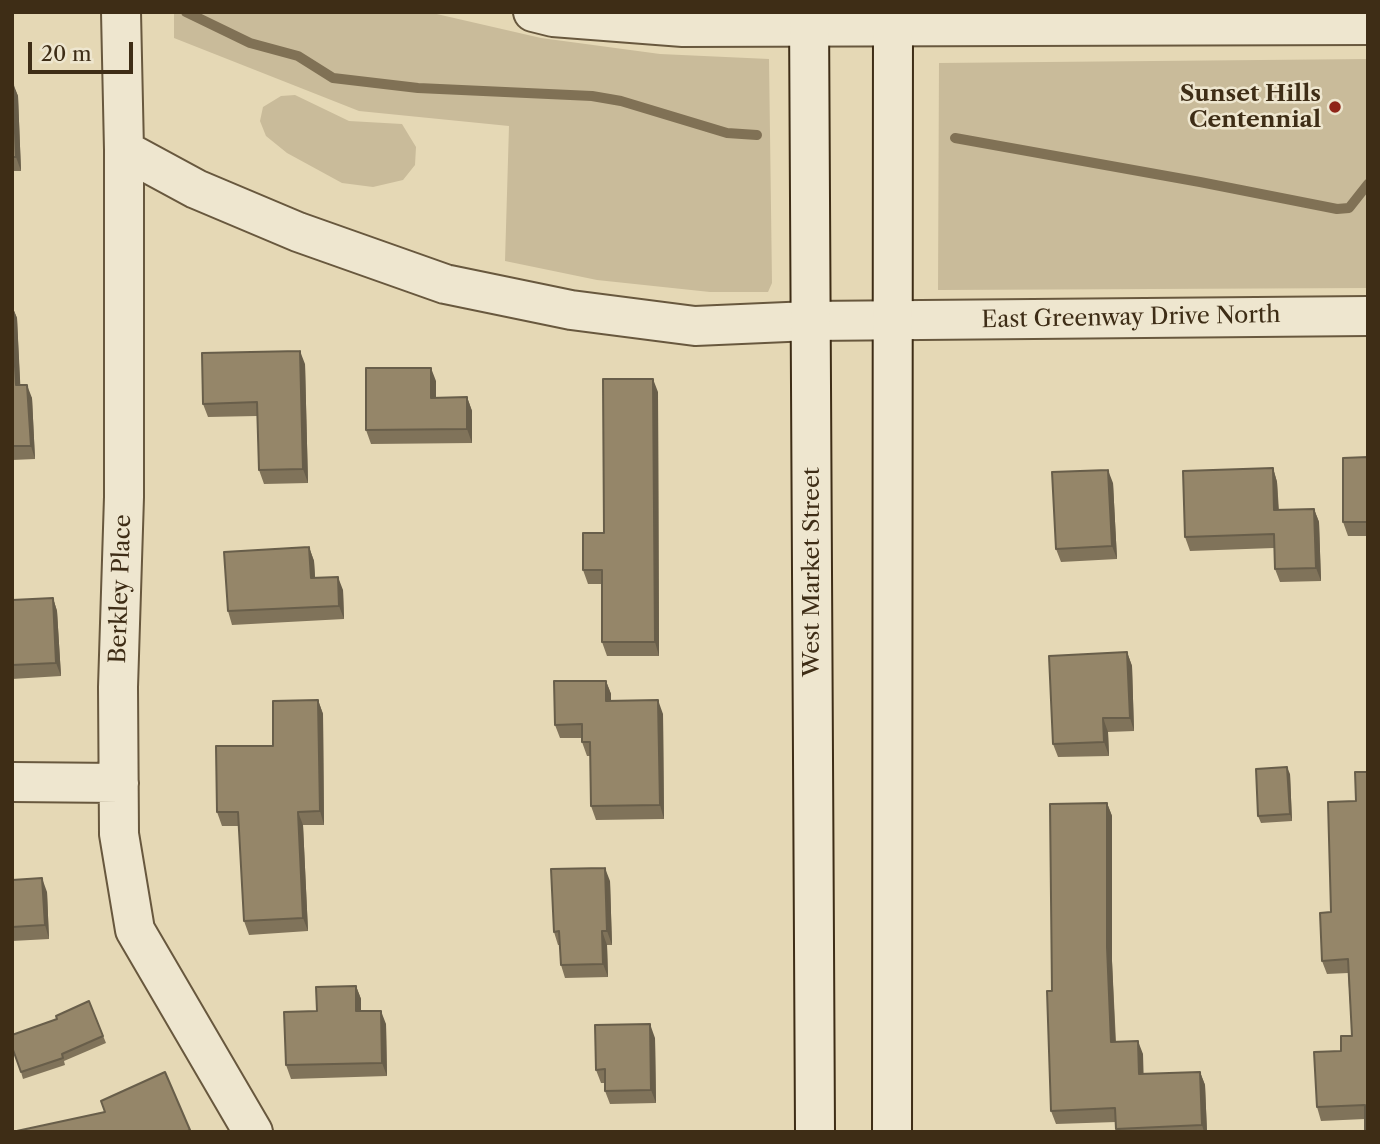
<!DOCTYPE html>
<html>
<head>
<meta charset="utf-8">
<style>
  body { margin:0 }
  #map { position:relative; width:1380px; height:1144px; overflow:hidden; background:#e5d8b5; font-family:"Libre Caslon Text",serif }
  canvas { display:block }
  .frame { position:absolute; inset:0; border:14px solid #3e2d16; pointer-events:none }
  .scale { position:absolute; left:28px; top:42px; width:105px; height:32px; box-sizing:border-box; border:4px solid #3e2d16; border-top:0; padding-left:9px; font-size:21px; line-height:24px; white-space:nowrap; color:#3e2d16; -webkit-text-stroke:5px #eee6cf; paint-order:stroke }
</style>
</head>
<body>
<div id="map">
<canvas width="1380" height="1144"></canvas>
<div class="frame"></div>
<div class="scale">20 m</div>
</div>
<script>
const context = document.querySelector('canvas').getContext('2d');
context.lineJoin = 'round';
function fill(path, color) { context.fillStyle = color; context.fill(path, 'evenodd'); }
const toPath = rows => new Path2D(rows.map(r => 'M' + r).join(''));
function stroke(path, color, width, dash) { context.strokeStyle = color; context.lineWidth = width; context.lineCap = dash ? 'butt' : 'round'; context.setLineDash(dash || []); context.stroke(path); }
function label(font, color, halo, rows, align = 'center') {
  context.font = font + ' "Libre Caslon Text",serif'; context.lineWidth = 5; context.setLineDash([]); context.textBaseline = 'middle'; context.strokeStyle = halo; context.fillStyle = color; for (const [text, x, y, turn = 0] of rows) {
    context.save(); context.translate(x, y); context.rotate((+turn || 0) * Math.PI / 180); context.textAlign = isNaN(turn) ? turn : align; if (halo) context.strokeText(text, 0, 0); context.fillText(text, 0, 0); context.restore();
  }
}
fill(toPath([
  [174,12,428,12,541,38,660,54,769,59,772,283,768,292,710,292,597,280,505,261,509,126,359,111,174,38],
  [1368,59,1368,288,938,290,939,63],
  [295,95,349,121,402,124,416,147,415,165,403,180,373,187,342,183,287,153,266,136,260,121,263,107,281,96]
]), '#c9bb9a');
stroke(toPath([
  [186,12,250,43,298,56,333,78,418,88,592,96,621,101,727,133,757,135],
  [955,138,1200,182,1337,209,1349,208,1368,184]
]), '#807155', 10);
const minor = toPath([
  [121,12,124,150,124,497,118,687,119,834,135,930,253,1132],
  [533,12,553,17,683,27,1368,25],
  [124,150,196,189,298,232,445,284,571,310,695,326,810,321,1368,316],
  [12,782,119,783]
]);
const secondary = toPath([
  [809,12,815,1132],
  [892,1132,893,12]
]);
stroke(minor, '#68583e', 42);
stroke(secondary, '#3e2d16', 42);
stroke(minor, '#eee6cf', 38);
stroke(secondary, '#eee6cf', 38);
fill(toPath([
  [12,83,18,96,21,171,12,171],
  [12,306,17,318,20,385,32,398,35,459,12,460],
  [305,364,308,483,264,484,259,470,257,416,208,417,203,404],
  [436,381,436,398,467,397,472,411,472,443,371,444,366,430],
  [658,392,659,656,607,656,602,642,602,584,588,584,583,570,604,533],
  [1368,457,1368,536,1348,536,1343,522],
  [1273,468,1277,482,1279,510,1314,509,1319,522,1321,581,1280,582,1275,569,1274,548,1190,551,1185,537],
  [1113,483,1117,559,1061,562,1056,549],
  [309,547,314,561,315,578,343,590,344,619,232,625,228,611],
  [53,598,57,611,61,676,12,679,12,600],
  [1127,652,1132,666,1134,731,1108,732,1109,756,1058,757,1053,744],
  [606,681,611,694,611,701,663,714,664,819,596,820,591,806,591,756,587,756,582,742,582,738,560,738,555,725],
  [318,700,323,714,324,825,303,825,308,931,249,935,244,921,239,826,222,826,217,812,273,746],
  [1368,772,1368,1132,1366,1132,1365,1119,1321,1121,1317,1107,1341,1051,1352,1036,1348,973,1327,974,1322,961,1331,912,1356,801],
  [1290,774,1292,821,1261,823,1258,816],
  [1107,803,1112,816,1112,961,1116,1042,1143,1054,1143,1074,1200,1072,1205,1085,1207,1132,1117,1132,1116,1122,1056,1124,1051,1111,1052,991],
  [12,880,47,892,49,939,12,941],
  [610,881,612,945,607,945,608,977,565,978,561,965,560,945,558,945,554,932],
  [356,986,361,999,361,1011,386,1024,387,1076,291,1079,286,1065,317,1011],
  [89,1001,106,1043,64,1061,65,1065,23,1079,21,1072],
  [655,1038,656,1103,610,1104,605,1091,605,1083,601,1083,596,1070]
]), '#80735a');
fill(toPath([
  [13,83,18,96,21,171,16,157],
  [12,306,17,318,21,399,16,385],
  [300,351,305,364,308,483,303,469],
  [431,368,436,381,436,411,431,398],
  [653,379,658,392,659,656,655,642],
  [27,385,32,398,35,459,31,446],
  [467,397,472,411,472,443,467,429],
  [1273,468,1277,482,1279,524,1274,510],
  [1108,470,1113,483,1117,559,1112,546],
  [1314,509,1319,522,1321,581,1316,568],
  [309,547,314,561,316,591,311,578],
  [338,577,343,590,344,619,339,606],
  [53,598,57,611,61,676,56,663],
  [1127,652,1132,666,1134,731,1130,718],
  [606,681,611,694,611,715,606,701],
  [318,700,323,714,324,825,320,811],
  [658,700,663,714,664,819,660,805],
  [1103,718,1108,732,1109,756,1104,742],
  [1287,767,1290,774,1292,821,1290,814],
  [1107,803,1112,816,1112,961,1116,1055,1111,1042,1107,947],
  [298,812,303,825,308,931,303,918],
  [605,868,610,881,612,945,607,931],
  [42,878,47,892,49,939,45,925],
  [602,931,607,945,608,977,603,964],
  [356,986,361,999,361,1024,356,1011],
  [381,1011,386,1024,387,1076,382,1063],
  [650,1024,655,1038,656,1103,651,1090],
  [1138,1041,1143,1054,1144,1088,1139,1074],
  [1200,1072,1205,1085,1207,1132,1204,1132,1202,1125]
]), '#685e4a');
const building = toPath([
  [12,83,13,83,16,157,12,157,12,83],
  [12,309,16,385,27,385,31,446,12,446,12,309],
  [300,351,303,469,259,470,257,402,203,404,202,353,300,351],
  [366,368,431,368,431,398,467,397,467,429,366,430,366,368],
  [603,379,653,379,655,642,602,642,602,570,583,570,583,533,604,533,603,379],
  [1368,457,1368,522,1343,522,1343,458,1368,457],
  [1273,468,1274,510,1314,509,1316,568,1275,569,1274,534,1185,537,1183,471,1273,468],
  [1108,470,1112,546,1056,549,1052,472,1108,470],
  [309,547,311,578,338,577,339,606,228,611,224,552,309,547],
  [53,598,56,663,12,665,12,600,53,598],
  [1127,652,1130,718,1103,718,1104,742,1053,744,1049,656,1127,652],
  [554,681,606,681,606,701,658,700,660,805,591,806,590,742,582,742,582,724,555,725,554,681],
  [318,700,320,811,298,812,303,918,244,921,238,812,217,812,216,746,273,746,273,701,318,700],
  [1287,767,1290,814,1258,816,1256,769,1287,767],
  [1355,772,1368,772,1368,1130,1365,1130,1365,1105,1317,1107,1314,1052,1341,1051,1341,1036,1352,1036,1348,959,1322,961,1320,913,1331,912,1328,802,1356,801,1355,772],
  [1107,803,1107,947,1111,1042,1138,1041,1139,1074,1200,1072,1202,1125,1116,1129,1115,1108,1051,1111,1047,991,1052,991,1050,804,1107,803],
  [605,868,607,931,602,931,603,964,561,965,559,931,554,932,551,869,605,868],
  [42,878,45,925,12,927,12,880,42,878],
  [356,986,356,1011,381,1011,382,1063,286,1065,284,1012,317,1011,316,987,356,986],
  [89,1001,103,1036,62,1054,63,1058,21,1072,12,1047,12,1035,57,1019,56,1016,89,1001],
  [650,1024,651,1090,605,1091,605,1069,596,1070,595,1025,650,1024],
  [165,1072,190,1130,186,1132,12,1132,105,1112,101,1101,165,1072]
]);
fill(building, '#958669');
stroke(building, '#685e4a', 2);
for (const [x, y, r, color] of [
  [1335,107,7,"#8f2418"]
]) { const dot = new Path2D(); dot.arc(x, y, r, 0, 2 * Math.PI); context.fillStyle = color; context.fill(dot); stroke(dot, '#eee6cf', 2.5); }
label('bold 23px', '#3e2d16', '#eee6cf', [
  ["Sunset Hills",1321,94],
  ["Centennial",1321,120]
], 'right');
label('23px', '#3e2d16', '#eee6cf', [
  ["East Greenway Drive North",1131,318,-1],
  ["West Market Street",812,572,-90],
  ["Berkley Place",121,589,-88]
]);
</script>
</body>
</html>
